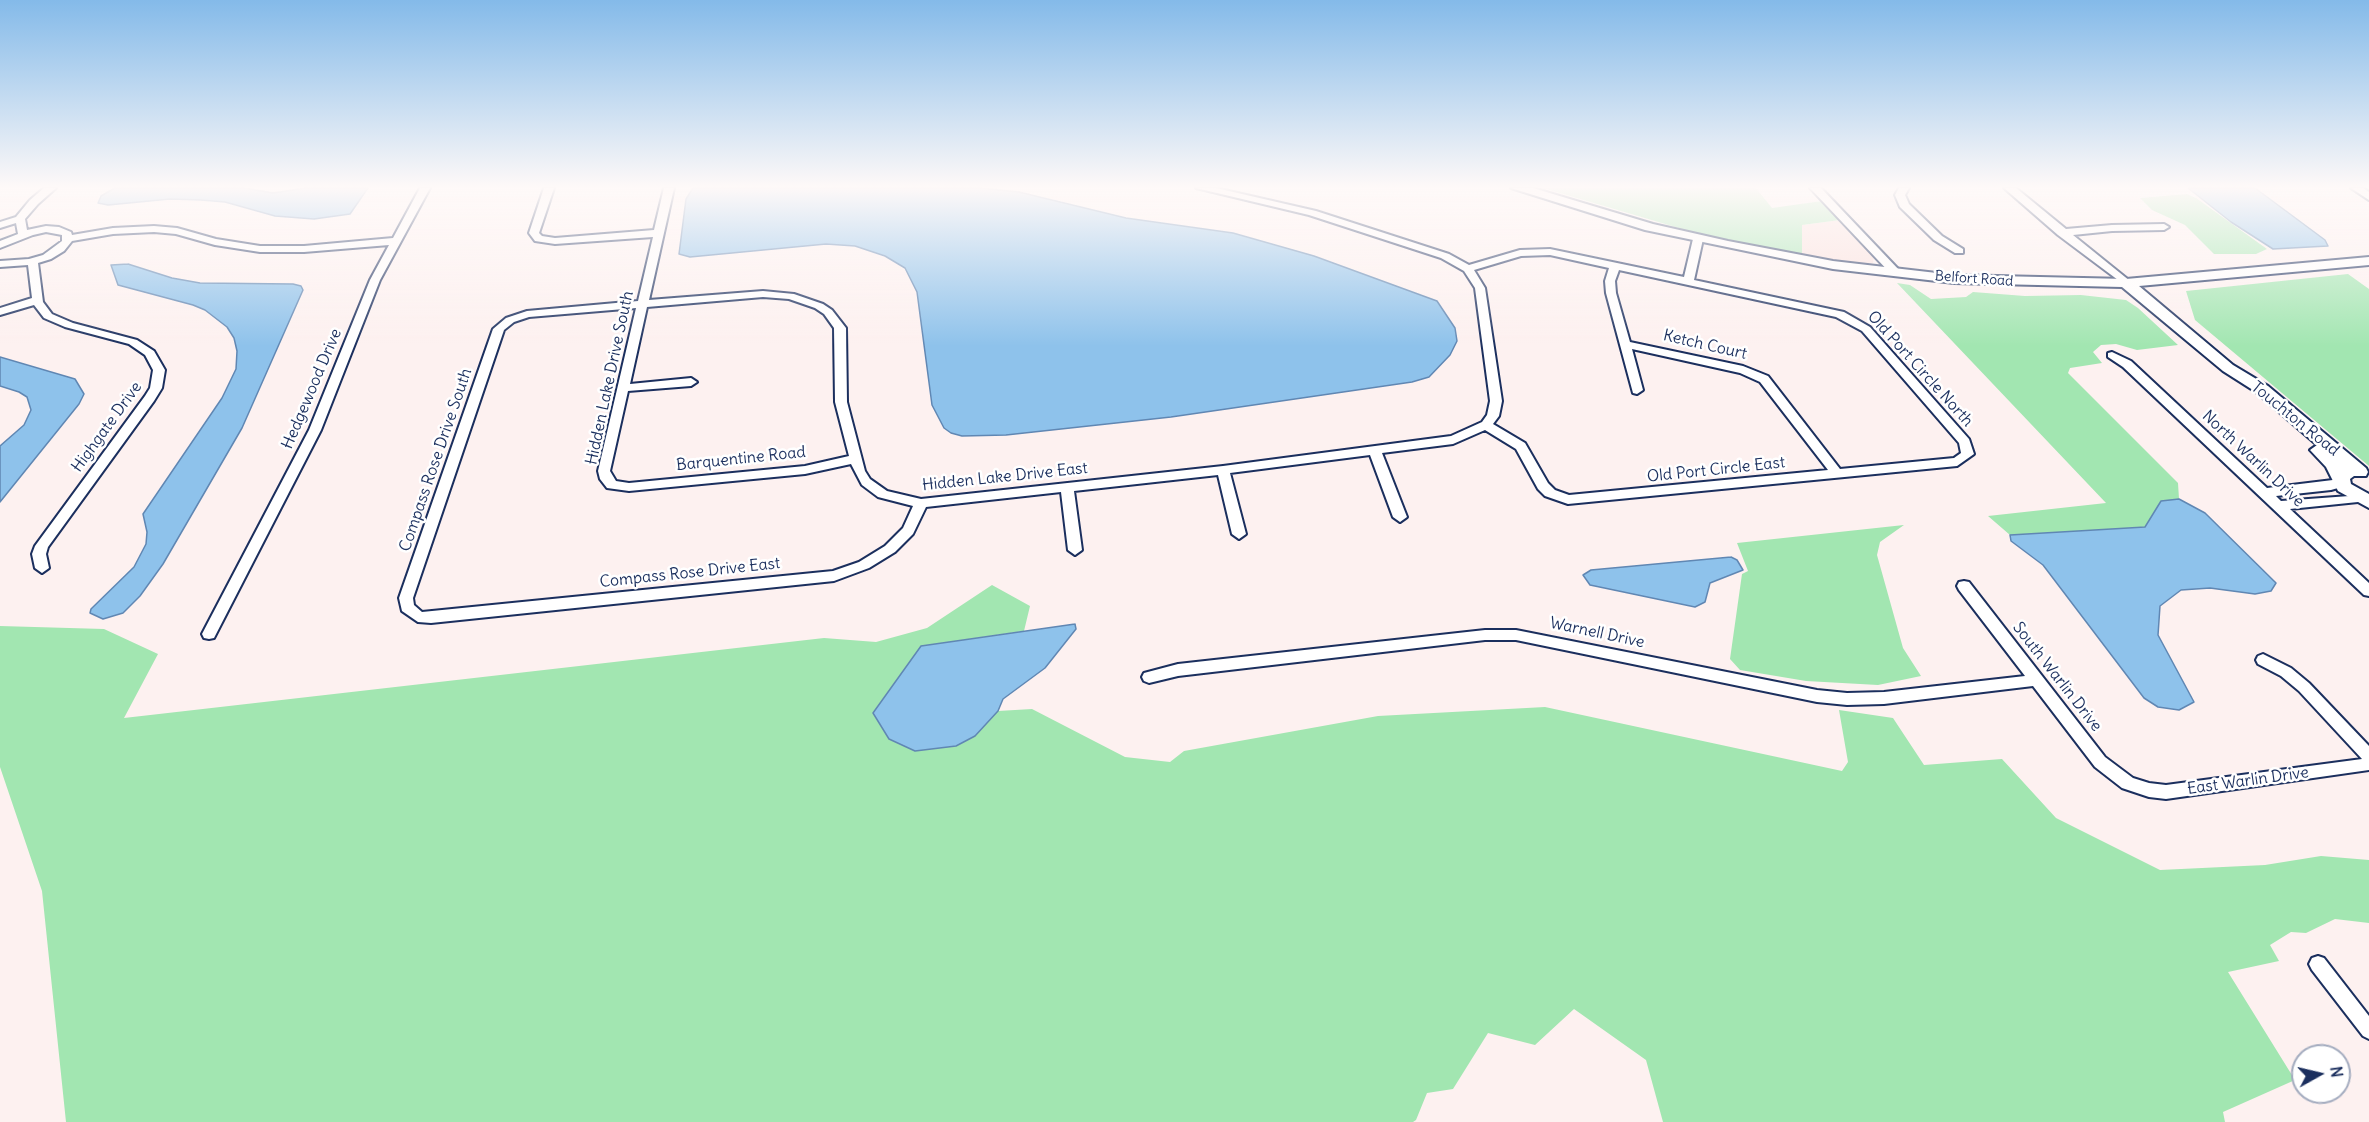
<!DOCTYPE html>
<html>
<head>
<meta charset="utf-8">
<style>
  body { margin:0 }
  #map { position:relative; width:2369px; height:1122px; overflow:hidden; background:#fdf1f0; font-family:Delius,sans-serif }
  canvas { display:block }
  .north { position:absolute; left:2291px; top:1044px; width:60px; height:60px; box-sizing:border-box; background:#fff; border:2px solid #a4acbf; border-radius:50%; rotate:82deg; font-size:16px; font-weight:700; line-height:24px; text-align:center; color:#1b2f5e }
  .north::after { content:''; display:block; margin:auto; width:21px; height:27px; background:#1b2f5e; clip-path:polygon(50% 0,100% 100%,50% 72%,0 100%) }
</style>
</head>
<body>
<div id="map">
<canvas width="2369" height="1122"></canvas>
<div class="north">N</div>
</div>
<script>
const context = document.querySelector('canvas').getContext('2d');
context.lineJoin = 'round';
function fill(path, color) { context.fillStyle = color; context.fill(path, 'evenodd'); }
const toPath = rows => new Path2D(rows.map(r => 'M' + r).join(''));
function stroke(path, color, width, dash) { context.strokeStyle = color; context.lineWidth = width; context.lineCap = dash ? 'butt' : 'round'; context.setLineDash(dash || []); context.stroke(path); }
function label(font, color, halo, rows, align = 'center') {
  context.font = font + ' Delius,sans-serif'; context.lineWidth = 5; context.setLineDash([]); context.textBaseline = 'middle'; context.strokeStyle = halo; context.fillStyle = color; for (const [text, x, y, turn = 0] of rows) {
    context.save(); context.translate(x, y); context.rotate((+turn || 0) * Math.PI / 180); context.textAlign = isNaN(turn) ? turn : align; if (halo) context.strokeText(text, 0, 0); context.fillText(text, 0, 0); context.restore();
  }
}
fill(toPath([
  [1840,220,1874,256,1873,263,1860,264,1802,255,1802,225]
]), '#fae0dd');
fill(toPath([
  [1543,188,1756,188,1772,208,1822,201,1840,220,1802,225,1802,255,1706,236],
  [2187,194,2196,198,2267,249,2256,254,2214,254,2185,225,2152,210,2140,198],
  [2348,274,2369,289,2369,466,2195,320,2186,291],
  [1897,283,1910,285,1931,299,1966,297,1973,292,2025,296,2081,295,2126,300,2138,308,2178,345,2137,350,2116,344,2101,345,2093,352,2102,363,2070,368,2068,373,2178,483,2179,499,2161,501,2145,527,2010,535,1988,516,2106,503],
  [1904,525,1880,542,1877,555,1903,648,1921,676,1878,685,1806,681,1740,670,1730,659,1742,574,1748,571,1737,543],
  [992,585,1030,606,1024,631,921,646,975,736,998,711,1032,709,1125,757,1170,762,1184,751,1378,716,1545,707,1842,771,1848,762,1839,710,1893,718,1924,765,2002,759,2056,818,2160,870,2265,865,2321,856,2369,860,2369,923,2335,919,2306,933,2291,932,2270,945,2279,961,2228,972,2295,1080,2223,1112,2225,1122,1663,1122,1646,1060,1574,1009,1535,1045,1488,1033,1453,1089,1427,1093,1416,1120,1413,1122,66,1122,42,891,0,767,0,626,104,629,158,654,124,718,824,638,876,642,927,628]
]), '#a2e6b1');
const water = toPath([
  [115,188,244,188,273,193,306,188,368,188,350,214,314,219,275,216,225,202,201,200,170,199,108,205,98,203,101,196,115,188],
  [693,188,980,188,1019,192,1126,218,1233,233,1314,256,1437,301,1455,328,1457,341,1450,355,1429,377,1412,382,1171,417,1006,435,962,436,951,433,944,428,932,405,917,292,905,268,885,256,855,246,826,244,690,257,679,254,686,199,693,188],
  [2255,188,2325,240,2328,246,2273,249,2231,222,2188,188,2255,188],
  [128,264,172,278,200,283,293,284,301,286,303,290,242,428,163,564,140,596,123,613,103,619,90,613,91,609,134,567,146,544,147,532,143,514,222,398,236,369,237,351,234,338,227,327,205,310,193,305,118,285,111,265,128,264],
  [0,357,75,379,84,394,79,404,0,502,0,446,24,425,31,410,27,397,19,392,0,386,0,357],
  [2179,499,2205,513,2276,583,2271,591,2255,594,2210,588,2181,590,2160,606,2158,635,2194,702,2179,710,2158,707,2144,698,2043,565,2011,541,2010,535,2145,527,2161,501,2179,499],
  [1731,557,1737,560,1743,570,1710,583,1705,602,1695,607,1590,585,1583,575,1591,570,1731,557],
  [1075,624,1076,629,1045,668,1003,699,998,711,975,736,956,746,915,751,889,739,873,713,921,646,1075,624]
]);
fill(water, '#8ec2eb');
stroke(water, '#6087b3', 1.5);
const minor = toPath([
  [44,188,56,188,38,204,25,219,27,230,46,226,59,227,71,232,72,235,113,228,154,226,177,228,216,239,260,246,304,246,393,238,420,188,430,188,380,280,321,430,214,638,209,639,204,638,202,634,309,430,370,280,389,245,304,252,260,252,215,245,176,234,154,232,113,234,72,241,64,251,51,259,38,263,43,302,52,314,73,323,137,340,154,351,165,370,162,388,154,401,48,547,46,554,49,568,42,573,35,568,32,554,35,546,145,396,150,388,153,370,145,355,129,344,65,327,44,318,34,305,0,315,0,308,32,298,28,265,0,267,0,261,29,259,43,255,62,241,62,235,46,232,33,235,0,248,0,241,18,234,16,223,0,228,0,222,16,217,30,200,44,188],
  [544,188,554,188,539,233,542,236,555,238,654,230,664,188,674,188,649,300,763,291,794,294,823,304,832,310,846,328,847,402,865,471,870,479,887,491,921,499,1223,466,1451,436,1482,422,1487,415,1490,401,1475,288,1464,271,1441,258,1309,215,1196,188,1216,188,1316,211,1449,254,1469,265,1520,250,1550,249,1684,277,1693,239,1694,237,1702,237,1703,239,1694,280,1844,312,1870,327,1969,439,1974,454,1957,466,1568,504,1545,496,1538,489,1516,449,1485,430,1453,444,1382,453,1407,517,1400,522,1393,517,1370,455,1230,473,1246,534,1239,539,1232,534,1218,475,1074,491,1082,550,1075,555,1068,550,1061,492,926,507,913,534,895,552,869,568,834,581,431,623,418,622,402,611,399,598,493,329,506,318,527,311,638,301,653,237,555,244,535,241,529,233,544,188],
  [1550,255,1609,268,1605,281,1606,293,1633,393,1637,394,1643,390,1632,349,1740,373,1760,382,1828,470,1569,495,1555,490,1548,483,1525,443,1493,424,1499,416,1502,401,1485,288,1474,270,1521,256,1550,255],
  [1619,270,1836,317,1862,331,1959,443,1961,453,1954,458,1840,469,1768,376,1743,366,1630,342,1616,293,1615,281,1619,270],
  [763,297,789,299,815,308,824,314,834,328,835,402,849,456,805,466,629,483,616,481,610,471,628,391,691,386,697,382,691,378,630,384,647,307,763,297],
  [636,308,598,471,600,479,607,488,629,491,805,474,851,464,862,485,878,497,913,506,903,528,885,546,859,562,833,571,422,612,414,605,413,598,504,330,514,322,529,317,636,308],
  [1810,188,1821,188,1900,271,1900,275,1892,275,1810,188],
  [1899,188,1909,188,1905,195,1909,204,1942,236,1963,249,1963,253,1955,253,1934,240,1900,207,1895,195,1899,188],
  [2004,188,2016,188,2066,229,2112,225,2164,224,2169,227,2164,230,2112,231,2073,235,2130,281,2131,283,2126,286,2058,235,2004,188],
  [2351,188,2363,188,2369,192,2369,200,2351,188],
  [2112,352,2131,361,2267,488,2341,479,2347,483,2345,486,2331,490,2276,496,2281,501,2363,495,2364,498,2358,502,2290,509,2369,583,2369,596,2364,595,2123,367,2108,357,2108,353,2112,352],
  [1964,581,1969,582,2105,757,2133,778,2149,783,2166,785,2362,759,2299,691,2281,676,2258,664,2256,660,2258,656,2263,654,2291,668,2309,683,2369,746,2369,770,2166,799,2149,797,2122,788,2095,767,2033,686,1884,704,1847,705,1817,702,1516,640,1485,640,1178,676,1149,683,1144,681,1142,677,1144,673,1178,664,1485,630,1516,630,1817,690,1847,693,1884,692,2025,676,1959,590,1957,586,1959,582,1964,581],
  [2318,956,2324,958,2369,1016,2369,1039,2363,1036,2312,970,2309,964,2312,958,2318,956]
]);
const tertiary = toPath([
  [1511,188,1533,188,1653,224,1728,241,1833,261,1954,275,2126,279,2369,257,2369,265,2139,286,2233,365,2268,386,2366,468,2368,472,2366,476,2354,476,2350,479,2351,484,2369,494,2369,508,2338,491,2326,467,2310,450,2317,445,2256,392,2223,371,2122,287,1954,283,1833,269,1645,230,1511,188]
]);
stroke(minor, '#1b2f5e', 4);
stroke(tertiary, '#1b2f5e', 4);
fill(minor, '#fff');
fill(tertiary, '#fff');
const sky = context.createLinearGradient(0, 0, 0, 346);
sky.addColorStop(0, '#84bae9');
sky.addColorStop(0.54, '#fef9f8');
sky.addColorStop(1, '#fef9f800');
context.fillStyle = sky;
context.fillRect(0, 0, 2369, 346);
label('14px', '#1b2f5e', '#fff', [
  ["Belfort Road",1974,279,4]
]);
label('16px', '#1b2f5e', '#fff', [
  ["Ketch Court",1705,345,13],
  ["Old Port Circle North",1920,369,48],
  ["Hidden Lake Drive South",610,378,-78],
  ["Hedgewood Drive",312,389,-67],
  ["Touchton Road",2295,419,39],
  ["Highgate Drive",107,427,-54],
  ["Barquentine Road",741,459,-6],
  ["North Warlin Drive",2253,459,43],
  ["Compass Rose Drive South",436,460,-71],
  ["Old Port Circle East",1716,470,-6],
  ["Hidden Lake Drive East",1005,477,-6],
  ["Compass Rose Drive East",690,573,-6],
  ["Warnell Drive",1597,633,12],
  ["South Warlin Drive",2057,677,52],
  ["East Warlin Drive",2248,781,-8]
]);
</script>
</body>
</html>
